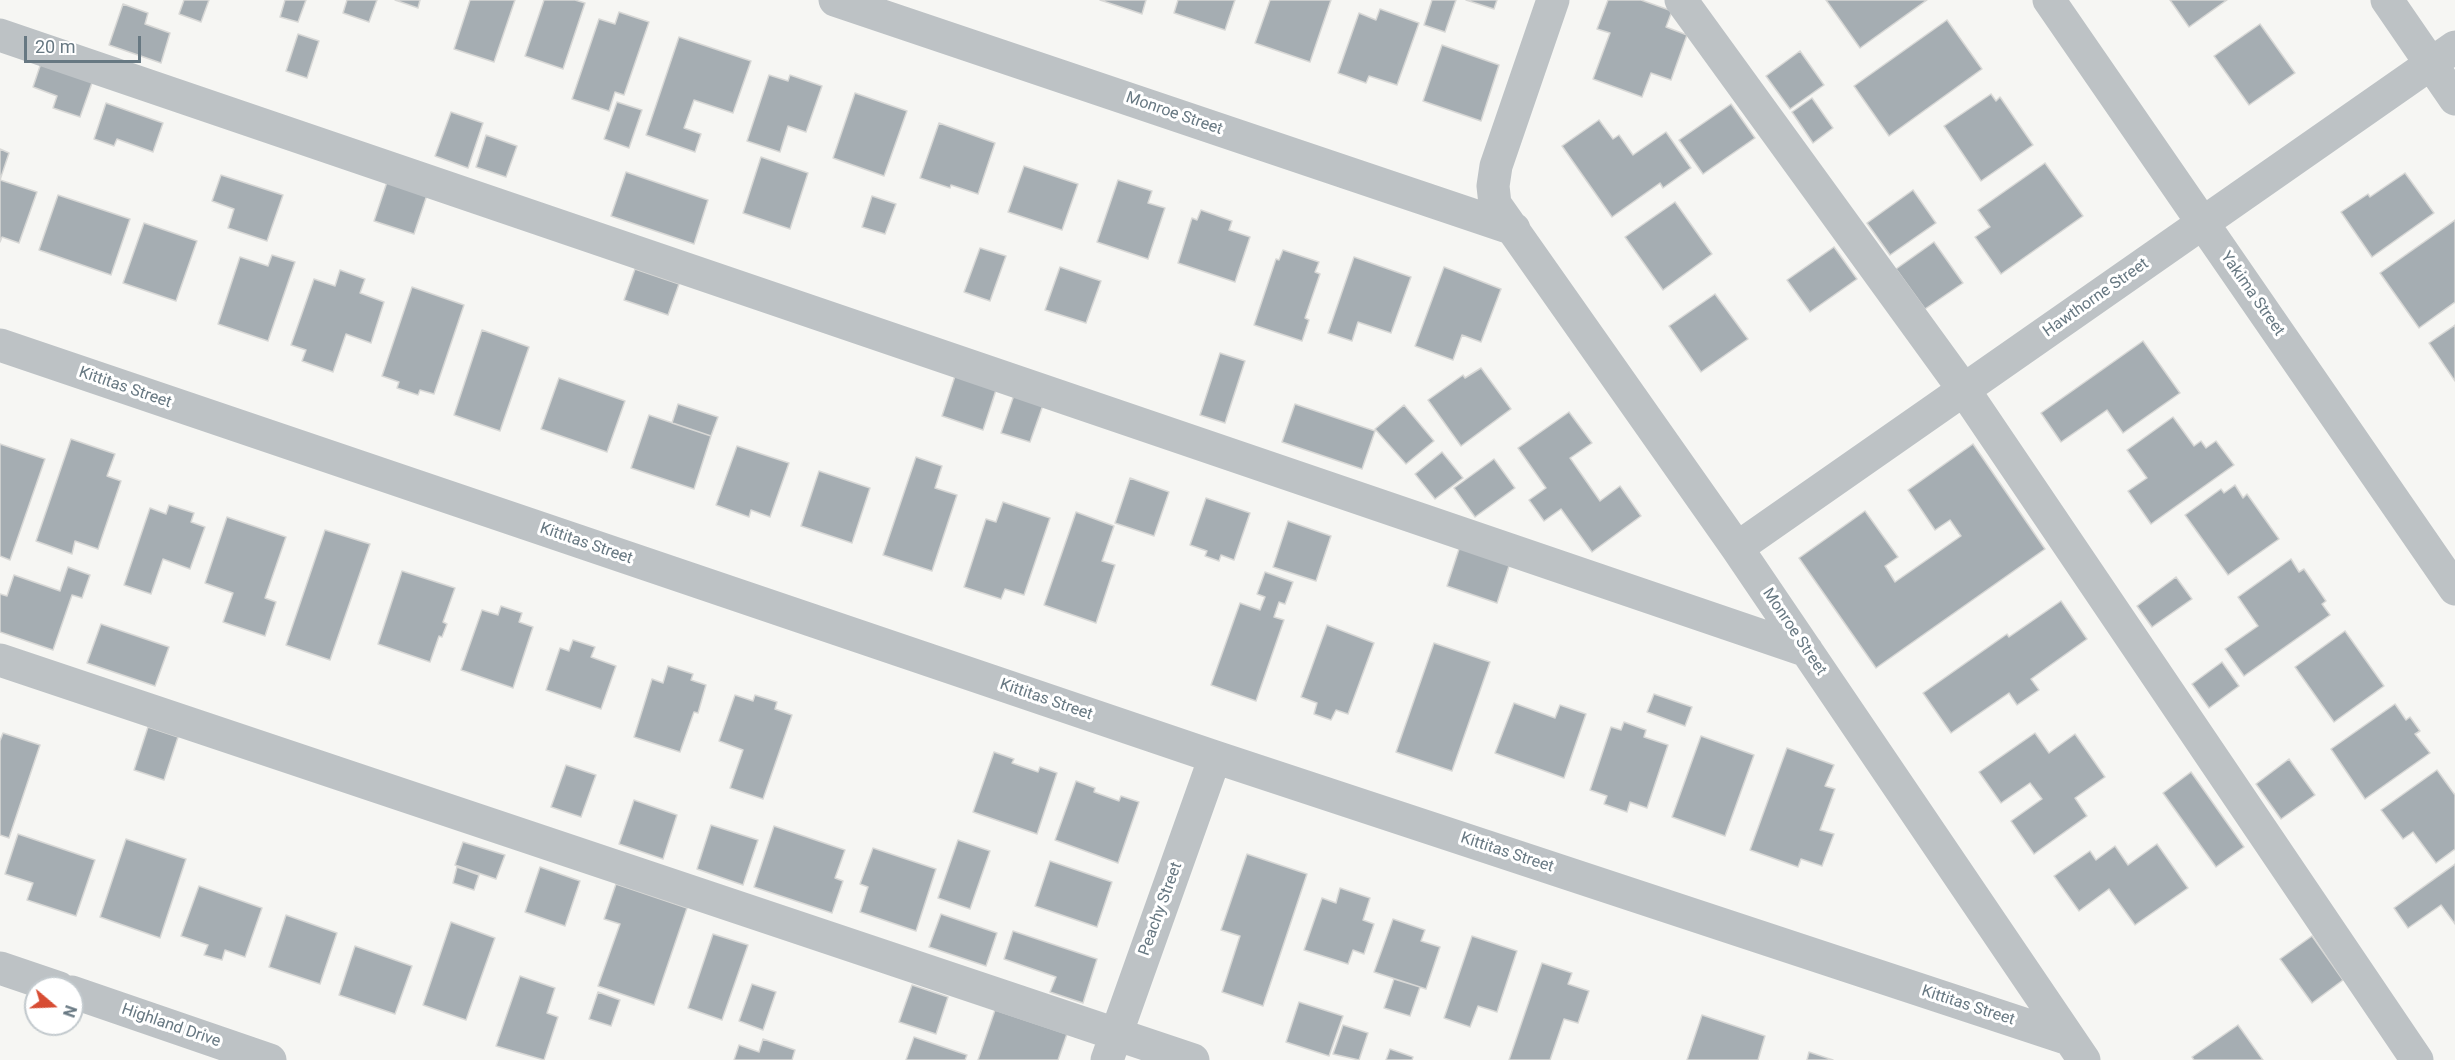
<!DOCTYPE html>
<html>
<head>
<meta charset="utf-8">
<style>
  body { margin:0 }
  #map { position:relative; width:2455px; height:1060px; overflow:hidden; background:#f6f6f3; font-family:Roboto,sans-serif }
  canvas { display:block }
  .north { position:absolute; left:24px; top:976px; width:60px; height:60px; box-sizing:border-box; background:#fff; border:2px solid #c2c9cd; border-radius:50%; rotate:109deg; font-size:16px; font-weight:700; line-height:24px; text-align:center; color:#677882 }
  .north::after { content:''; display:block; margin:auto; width:21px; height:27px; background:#d74c33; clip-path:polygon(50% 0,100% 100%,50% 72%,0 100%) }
  .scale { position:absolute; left:24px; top:36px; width:117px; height:27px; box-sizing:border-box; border:3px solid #677882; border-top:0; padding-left:8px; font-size:18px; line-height:21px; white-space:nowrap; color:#677882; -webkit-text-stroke:4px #fff; paint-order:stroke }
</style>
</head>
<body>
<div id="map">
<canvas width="2455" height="1060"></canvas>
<div class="north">N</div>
<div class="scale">20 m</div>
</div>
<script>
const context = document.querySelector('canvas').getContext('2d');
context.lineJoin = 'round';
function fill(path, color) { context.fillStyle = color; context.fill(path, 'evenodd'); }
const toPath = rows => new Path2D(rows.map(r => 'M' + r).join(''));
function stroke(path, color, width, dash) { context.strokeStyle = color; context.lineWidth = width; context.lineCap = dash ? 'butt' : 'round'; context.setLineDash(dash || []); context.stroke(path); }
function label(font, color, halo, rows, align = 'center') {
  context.font = font + ' Roboto,sans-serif'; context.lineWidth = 6; context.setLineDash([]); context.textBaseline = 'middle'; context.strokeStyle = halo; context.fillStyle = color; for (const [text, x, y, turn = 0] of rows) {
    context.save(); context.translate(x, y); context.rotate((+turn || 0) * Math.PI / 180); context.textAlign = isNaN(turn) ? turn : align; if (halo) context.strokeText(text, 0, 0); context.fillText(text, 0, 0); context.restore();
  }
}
const building = toPath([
  [184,0,209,0,201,22,179,14,184,0],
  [285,0,306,0,298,22,280,17,285,0],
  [347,0,377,0,369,22,343,13,347,0],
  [395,0,420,0,418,8,395,0],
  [470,0,515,0,494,62,454,49,470,0],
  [544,0,575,0,585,3,563,69,525,56,544,0],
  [1100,0,1146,0,1142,14,1100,0],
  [1178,0,1235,0,1225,30,1174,13,1178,0],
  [1270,0,1331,0,1310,62,1255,43,1270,0],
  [1432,0,1456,0,1445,32,1424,25,1432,0],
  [1466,0,1497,0,1494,9,1466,0],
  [1608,0,1641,0,1672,11,1666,27,1687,35,1671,80,1651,73,1642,97,1593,79,1610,33,1597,29,1608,0],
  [1826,0,1927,0,1860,48,1826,0],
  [2170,0,2227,0,2189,27,2170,0],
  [123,4,148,13,145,24,170,33,161,63,109,45,123,4],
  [1380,9,1419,23,1397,85,1369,76,1366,83,1338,73,1359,13,1376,20,1380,9],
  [619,12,649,22,624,95,615,92,609,111,572,99,599,19,615,24,619,12],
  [1947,20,1982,69,1889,136,1854,86,1947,20],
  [2260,24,2295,73,2249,105,2214,56,2260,24],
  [298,34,319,41,307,78,286,71,298,34],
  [679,37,751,61,733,113,694,100,684,128,701,134,695,152,646,135,679,37],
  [1442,45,1499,65,1481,121,1423,101,1442,45],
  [1800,51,1824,85,1790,109,1766,76,1800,51],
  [41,63,93,80,80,117,53,108,57,96,33,87,41,63],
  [769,75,788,81,790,75,822,86,806,132,788,126,780,152,747,141,769,75],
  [855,93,907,111,884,176,833,158,855,93],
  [1991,94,1996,101,2000,97,2033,145,1981,181,1944,126,1991,94],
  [1812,98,1833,128,1813,143,1792,112,1812,98],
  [617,102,642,110,629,148,604,139,617,102],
  [106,103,163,123,153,152,117,139,114,146,94,139,106,103],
  [1731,104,1755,138,1703,174,1679,140,1731,104],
  [451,112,483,123,468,168,435,156,451,112],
  [1599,120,1613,139,1619,135,1633,155,1666,132,1691,168,1663,188,1660,183,1612,217,1562,146,1599,120],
  [939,123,995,143,978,194,951,185,950,188,920,178,939,123],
  [486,135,517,146,506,177,476,167,486,135],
  [0,149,9,153,0,180,37,192,19,243,2,237,0,242,0,149],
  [761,157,808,173,790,229,743,213,761,157],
  [2045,163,2083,216,2001,274,1975,237,1990,227,1978,210,2045,163],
  [1024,166,1078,184,1062,230,1008,212,1024,166],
  [626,172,708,200,694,244,611,216,626,172],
  [2405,173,2434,213,2372,257,2341,212,2368,194,2370,197,2405,173],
  [221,175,283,195,267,241,228,228,234,209,212,201,221,175],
  [1118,180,1152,191,1148,203,1165,208,1148,259,1097,242,1118,180],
  [387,182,427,195,414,234,374,221,387,182],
  [1913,190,1936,223,1890,255,1867,223,1913,190],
  [58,195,130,219,111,275,39,250,58,195],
  [872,196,896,204,885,234,862,227,872,196],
  [1675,202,1712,254,1663,290,1625,237,1675,202],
  [1201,210,1232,221,1229,230,1250,237,1235,282,1178,263,1192,218,1197,220,1201,210],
  [2455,220,2455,302,2419,328,2380,273,2455,220],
  [144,223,197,241,176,301,123,283,144,223],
  [1934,242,1963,283,1925,309,1896,269,1934,242],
  [1834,247,1857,279,1810,312,1787,280,1834,247],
  [980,248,1006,256,990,301,964,292,980,248],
  [1283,250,1319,262,1315,272,1320,274,1305,318,1309,320,1302,341,1254,325,1276,259,1279,260,1283,250],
  [272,255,295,262,268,341,218,324,240,257,268,266,272,255],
  [1354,257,1411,277,1391,333,1358,322,1352,341,1328,333,1354,257],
  [1060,267,1101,281,1086,323,1045,310,1060,267],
  [1444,267,1501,289,1481,342,1462,335,1453,360,1415,346,1444,267],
  [635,269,679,284,668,315,624,300,635,269],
  [340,270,365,279,360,293,384,302,371,343,346,334,333,372,302,361,306,350,291,345,314,279,335,286,340,270],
  [412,287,464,305,434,394,420,390,418,395,397,388,399,382,382,376,412,287],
  [1715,294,1748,339,1701,372,1669,326,1715,294],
  [2455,325,2455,381,2429,343,2455,325],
  [482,330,529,347,500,431,454,415,482,330],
  [2143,341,2180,393,2123,433,2107,410,2061,442,2041,413,2143,341],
  [1220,353,1245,361,1225,423,1200,415,1220,353],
  [1481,368,1511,409,1461,446,1428,400,1463,375,1465,378,1481,368],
  [957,370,998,384,983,430,942,416,957,370],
  [559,378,625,401,607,452,541,429,559,378],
  [1014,395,1043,405,1030,442,1001,433,1014,395],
  [678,404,718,417,711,436,672,423,678,404],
  [1295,404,1375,431,1362,469,1282,442,1295,404],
  [1404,405,1434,441,1406,464,1375,429,1404,405],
  [1569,412,1592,443,1570,458,1600,501,1620,486,1641,516,1592,552,1561,509,1544,521,1529,500,1546,488,1518,448,1569,412],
  [649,415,711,436,694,489,631,468,649,415],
  [2173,417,2194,446,2201,441,2206,448,2216,441,2234,465,2151,524,2128,491,2147,478,2127,450,2173,417],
  [71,439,115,454,107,476,121,481,98,549,75,541,72,554,36,541,71,439],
  [0,444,45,459,10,560,0,556,0,444],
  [1973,444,2045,549,1876,668,1799,558,1865,511,1898,557,1885,566,1895,582,1961,536,1950,520,1935,530,1908,490,1973,444],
  [737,446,789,463,770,517,751,510,749,517,716,505,737,446],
  [1442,452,1463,478,1435,499,1415,474,1442,452],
  [916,457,942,466,935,488,957,495,932,571,883,555,916,457],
  [1494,459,1515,488,1475,517,1454,488,1494,459],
  [819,471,870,488,852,543,801,526,819,471],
  [1130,478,1169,492,1154,536,1115,523,1130,478],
  [2235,485,2243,498,2247,494,2279,539,2228,575,2185,515,2221,489,2224,493,2235,485],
  [1206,498,1250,513,1234,560,1221,555,1219,561,1205,556,1207,551,1190,545,1206,498],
  [1003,502,1050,518,1024,595,1005,589,1001,599,964,587,986,519,996,522,1003,502],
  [169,505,194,513,191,522,205,527,190,569,163,559,151,594,124,585,150,508,166,514,169,505],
  [1076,512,1114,526,1102,561,1115,565,1096,623,1044,605,1076,512],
  [227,517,286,537,265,598,276,602,265,636,223,622,233,593,205,583,227,517],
  [1288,521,1331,536,1316,581,1273,567,1288,521],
  [325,530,370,544,330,660,286,645,325,530],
  [1460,546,1510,563,1497,603,1447,586,1460,546],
  [2291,559,2299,572,2304,569,2326,601,2322,604,2330,615,2244,676,2225,649,2258,626,2238,597,2291,559],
  [68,567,90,575,82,598,72,595,53,650,0,632,0,594,7,596,14,575,60,591,68,567],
  [402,571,455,588,443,622,447,624,442,637,439,636,430,662,378,644,402,571],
  [1265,572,1293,582,1285,604,1279,602,1274,617,1284,620,1256,701,1211,685,1240,603,1260,610,1265,597,1257,594,1265,572],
  [2176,577,2192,599,2152,627,2137,606,2176,577],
  [2061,601,2087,639,2031,679,2039,690,2017,705,2009,693,1951,733,1923,693,2007,634,2009,637,2061,601],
  [501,606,522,613,519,622,533,627,513,688,461,670,482,610,498,615,501,606],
  [101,624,169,647,155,686,87,663,101,624],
  [1327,625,1374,643,1348,714,1336,710,1331,720,1314,714,1317,703,1301,697,1327,625],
  [2345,631,2384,686,2334,722,2295,667,2345,631],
  [573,640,595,647,591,657,616,666,601,709,546,690,560,648,569,651,573,640],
  [1434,643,1490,662,1452,771,1396,752,1434,643],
  [2222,662,2239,686,2209,708,2192,684,2222,662],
  [668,666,693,674,691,680,706,685,698,713,694,712,680,752,634,737,652,679,663,683,668,666],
  [1654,694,1692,707,1685,726,1647,712,1654,694],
  [735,695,753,701,755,695,777,702,775,709,792,715,763,799,730,788,743,750,719,741,735,695],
  [1514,703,1555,718,1560,705,1586,714,1564,778,1495,753,1514,703],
  [2395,704,2406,720,2410,717,2420,731,2415,734,2430,753,2365,799,2331,749,2395,704],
  [1624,722,1646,730,1644,737,1668,745,1647,808,1630,802,1627,812,1604,804,1607,796,1590,790,1611,727,1621,730,1624,722],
  [148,727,178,737,164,780,134,770,148,727],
  [3,733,40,745,9,838,0,835,0,741,3,733],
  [2035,733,2049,753,2075,734,2105,777,2075,798,2087,816,2034,854,2011,821,2042,799,2030,783,2001,803,1979,772,2035,733],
  [1701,736,1754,755,1725,836,1672,817,1701,736],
  [1787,748,1834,765,1825,786,1835,789,1820,830,1834,834,1822,866,1801,859,1798,867,1750,850,1787,748],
  [994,752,1014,759,1012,763,1038,772,1040,767,1057,773,1037,834,973,812,994,752],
  [2289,759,2315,795,2281,819,2256,784,2289,759],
  [566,765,596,775,581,817,551,807,566,765],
  [2437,770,2455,795,2455,849,2436,863,2413,832,2403,839,2381,810,2437,770],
  [2191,772,2244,847,2216,867,2163,793,2191,772],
  [1076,781,1095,788,1094,792,1119,801,1121,796,1139,802,1118,863,1055,840,1076,781],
  [634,800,677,815,663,859,619,844,634,800],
  [711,825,758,840,743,885,697,869,711,825],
  [774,826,845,850,835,878,843,881,832,913,754,887,774,826],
  [18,834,95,860,76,916,27,900,33,883,5,874,18,834],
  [126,839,186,859,160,938,100,917,126,839],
  [958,840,990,851,970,909,938,898,958,840],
  [463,842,505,855,496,879,455,865,463,842],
  [2157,844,2188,888,2135,925,2109,889,2079,911,2054,876,2090,851,2096,860,2115,846,2128,865,2157,844],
  [873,848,936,869,916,931,860,912,868,887,860,884,873,848],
  [1247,854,1307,874,1263,1006,1222,992,1240,936,1221,930,1247,854],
  [1050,861,1112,882,1097,927,1035,906,1050,861],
  [2455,864,2455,924,2441,905,2408,928,2394,908,2455,864],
  [457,867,479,875,474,890,453,883,457,867],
  [540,867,580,881,565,926,525,912,540,867],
  [616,884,687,908,654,1005,598,986,620,924,604,919,616,884],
  [199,886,262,908,245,957,225,950,222,960,204,955,208,945,181,936,199,886],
  [1340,888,1370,898,1363,920,1374,924,1364,954,1353,950,1348,964,1304,950,1322,898,1336,903,1340,888],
  [941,914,997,933,986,966,929,947,941,914],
  [286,915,337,933,320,984,269,967,286,915],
  [1393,919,1425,930,1421,941,1440,947,1426,989,1374,972,1393,919],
  [451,922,495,938,466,1020,423,1005,451,922],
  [1013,931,1097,959,1083,1003,1050,992,1056,977,1004,959,1013,931],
  [713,934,748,945,722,1020,688,1008,713,934],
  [1472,936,1517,951,1497,1012,1478,1006,1470,1027,1444,1018,1472,936],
  [2312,936,2343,980,2312,1003,2280,959,2312,936],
  [355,946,412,966,395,1014,339,995,355,946],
  [1542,963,1572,973,1568,984,1589,991,1578,1023,1564,1019,1550,1060,1509,1060,1542,963],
  [520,976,555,988,547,1013,558,1017,544,1060,496,1046,520,976],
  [1394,979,1420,987,1410,1016,1384,1008,1394,979],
  [752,984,776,992,763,1030,739,1021,752,984],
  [912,985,948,997,936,1034,899,1022,912,985],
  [598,992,620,1000,611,1026,589,1019,598,992],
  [1299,1002,1343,1016,1329,1056,1286,1042,1299,1002],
  [995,1010,1067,1034,1058,1060,978,1060,995,1010],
  [1702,1015,1765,1036,1758,1060,1687,1060,1702,1015],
  [1343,1025,1368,1033,1359,1060,1333,1054,1343,1025],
  [2238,1025,2263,1060,2194,1060,2192,1057,2238,1025],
  [914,1037,967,1055,965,1060,906,1060,914,1037],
  [763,1039,795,1050,792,1060,734,1060,739,1045,759,1052,763,1039],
  [1390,1049,1413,1057,1412,1060,1386,1060,1390,1049],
  [1809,1052,1833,1060,1807,1060,1809,1052]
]);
fill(building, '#a5adb2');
stroke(building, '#d8d8d6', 1.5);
stroke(toPath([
  [835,0,1514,229],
  [1553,0,1496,166,1493,186,1495,204,1737,548,2084,1060],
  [1681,0,1964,390,2417,1060],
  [2049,0,2455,589],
  [2387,0,2455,99],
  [0,35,1807,651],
  [0,345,1215,757,2069,1039],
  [1737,548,2455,47],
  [0,660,1193,1060],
  [0,968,59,988],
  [72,992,270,1060],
  [1107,1060,1215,757]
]), '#bdc2c5', 33);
label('16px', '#677882', '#fff', [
  ["Monroe Street",1174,114,19],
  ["Yakima Street",2252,294,55],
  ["Hawthorne Street",2096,298,-35],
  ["Kittitas Street",125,388,19],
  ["Kittitas Street",586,544,19],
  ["Monroe Street",1794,632,56],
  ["Kittitas Street",1046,700,19],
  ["Kittitas Street",1507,853,18],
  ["Peachy Street",1161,909,-70],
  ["Kittitas Street",1968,1006,18],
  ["Highland Drive",171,1026,19]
]);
</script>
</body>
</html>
